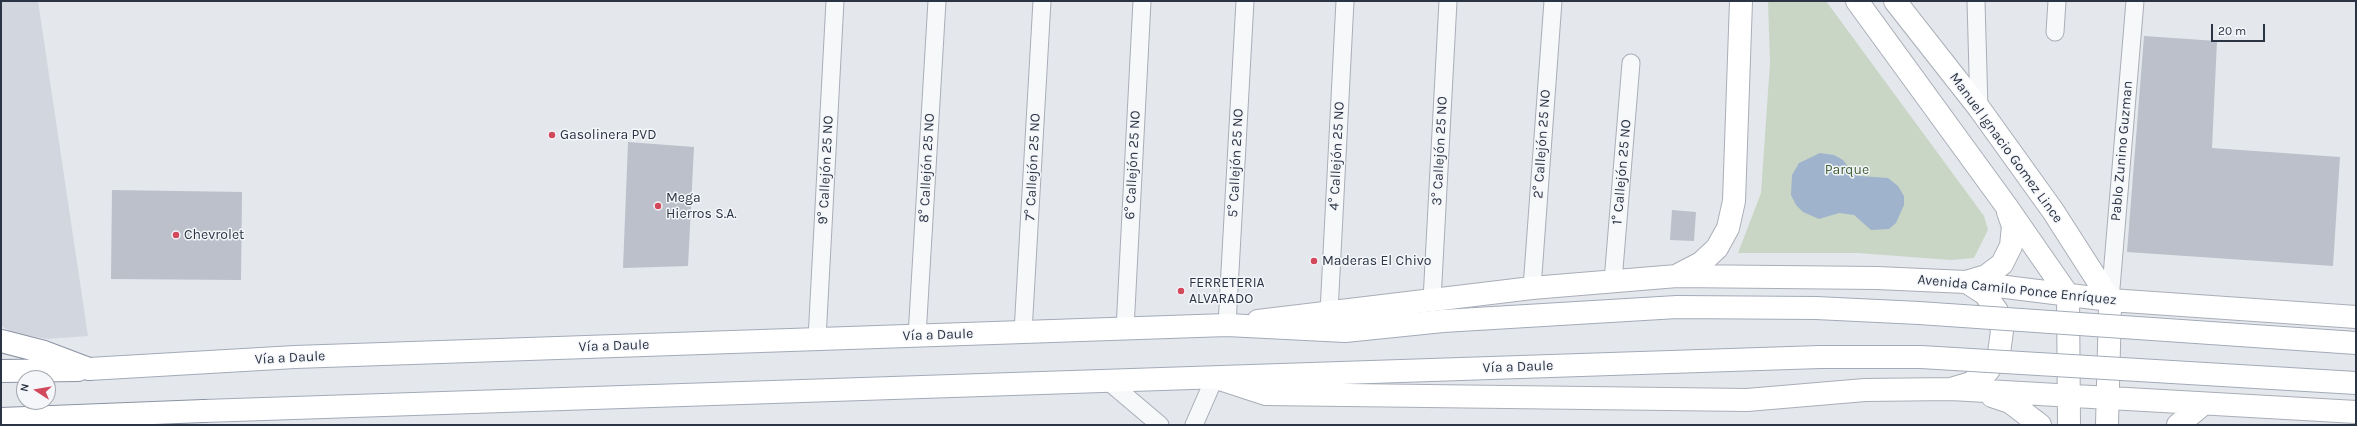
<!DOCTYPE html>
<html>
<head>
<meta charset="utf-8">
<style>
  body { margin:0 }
  #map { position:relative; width:2357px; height:426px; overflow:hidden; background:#e4e7ec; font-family:Karla,sans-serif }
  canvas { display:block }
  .frame { position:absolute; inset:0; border:2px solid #2b3445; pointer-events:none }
  .north { position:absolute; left:16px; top:370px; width:40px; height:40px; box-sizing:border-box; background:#f4f6f9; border:1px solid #a4a8b1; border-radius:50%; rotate:282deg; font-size:11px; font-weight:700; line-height:16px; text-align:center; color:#2b3445 }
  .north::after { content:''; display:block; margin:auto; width:14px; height:18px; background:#d1495b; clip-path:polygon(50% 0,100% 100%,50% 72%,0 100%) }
  .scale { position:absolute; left:2211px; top:24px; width:54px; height:18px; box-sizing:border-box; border:2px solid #2b3445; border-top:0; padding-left:5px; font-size:12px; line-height:14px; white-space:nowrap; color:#2b3445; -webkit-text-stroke:3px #f4f6f9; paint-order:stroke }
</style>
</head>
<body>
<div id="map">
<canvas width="2357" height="426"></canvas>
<div class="frame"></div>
<div class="north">N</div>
<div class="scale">20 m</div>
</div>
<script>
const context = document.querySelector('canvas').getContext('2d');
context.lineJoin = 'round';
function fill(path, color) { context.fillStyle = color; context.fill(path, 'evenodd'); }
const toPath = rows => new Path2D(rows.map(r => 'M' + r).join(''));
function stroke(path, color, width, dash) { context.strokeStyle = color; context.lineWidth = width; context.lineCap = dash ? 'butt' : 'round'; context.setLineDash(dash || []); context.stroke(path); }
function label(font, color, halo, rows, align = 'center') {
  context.font = font + ' Karla,sans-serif'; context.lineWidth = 3; context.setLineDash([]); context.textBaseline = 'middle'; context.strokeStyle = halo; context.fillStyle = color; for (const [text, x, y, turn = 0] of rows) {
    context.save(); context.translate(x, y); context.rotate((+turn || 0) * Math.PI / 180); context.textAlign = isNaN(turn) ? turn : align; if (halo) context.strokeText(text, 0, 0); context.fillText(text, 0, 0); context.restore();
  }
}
fill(toPath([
  [1,1,38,1,88,336,47,339,14,333,1,326]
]), '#d2d6de');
fill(toPath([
  [1768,1,1826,1,1984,216,1988,230,1974,258,1951,260,1857,253,1738,253,1761,193,1770,63]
]), '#c9d6c5');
fill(toPath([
  [1820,153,1834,155,1843,160,1849,168,1860,176,1888,178,1898,186,1904,196,1904,205,1896,223,1889,229,1871,230,1854,215,1839,213,1819,219,1803,212,1796,205,1791,195,1792,175,1799,163]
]), '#9fb4cc');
fill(toPath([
  [2144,36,2217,41,2212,148,2340,157,2333,266,2127,252],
  [628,142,694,147,688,266,623,268],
  [112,190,242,192,241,280,111,279],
  [1672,210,1696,212,1694,241,1670,240]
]), '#bbc0ca');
const street = toPath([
  [1976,1,1979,108],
  [2055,32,2057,1],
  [1613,281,1631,63],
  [1532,288,1553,1],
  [1432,300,1448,1],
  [2110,300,2135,1],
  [1329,312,1345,1],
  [1227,325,1245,1],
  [1125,329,1142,1],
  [1023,332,1042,1],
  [917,336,937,1],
  [817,339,835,1],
  [1108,381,1160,425],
  [1194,425,1215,377]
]);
const secondary = toPath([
  [1857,1,2007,207,2068,295],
  [1895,1,1979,108,2053,211,2110,300],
  [1678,275,1701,263,1717,248,1728,228,1734,201,1741,1],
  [1966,282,1986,276,2002,264,2011,246,2013,226,2008,212],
  [2068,295,2069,425],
  [1258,321,1532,288,1677,276,1877,278,1966,282,2110,300,2356,317],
  [1217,378,1266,394,1747,400,1865,390,1951,389,2356,412],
  [1954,388,1971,383,1988,371,1999,353,2002,331,1997,311,1985,294,1968,283],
  [1992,396,2010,402,2040,425],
  [2107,425,2110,307],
  [2178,425,2202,405]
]);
const primary = toPath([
  [89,369,295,357,1227,325,1345,331,1443,321,1677,307,1816,308],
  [204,411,1820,357]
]);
const highway = toPath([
  [1,341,44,352,89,369],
  [1,371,78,370],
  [1,419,204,411]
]);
stroke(street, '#a9aeb7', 19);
stroke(secondary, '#a9aeb7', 24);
stroke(primary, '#a3abb8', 24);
stroke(highway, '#8b94a3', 24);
stroke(street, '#f7f8fa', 17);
stroke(secondary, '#fff', 22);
stroke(primary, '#fff', 22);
stroke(highway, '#fff', 22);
const primaryBridge = toPath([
  [1816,308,1919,313,2356,343],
  [1820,357,1921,357,2356,383]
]);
stroke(primaryBridge, '#a3abb8', 24, []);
stroke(primaryBridge, '#fff', 22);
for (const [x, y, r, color] of [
  [552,135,4,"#d1495b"],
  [658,206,4,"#d1495b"],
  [176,235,4,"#d1495b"],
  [1314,261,4,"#d1495b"],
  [1181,291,4,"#d1495b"]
]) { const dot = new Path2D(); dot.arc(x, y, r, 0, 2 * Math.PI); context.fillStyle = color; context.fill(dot); stroke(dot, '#f4f6f9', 1.5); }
label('14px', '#2b3445', '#f4f6f9', [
  ["Gasolinera PVD",560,135],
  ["Mega",666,198],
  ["Hierros S.A.",666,214],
  ["Chevrolet",184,235],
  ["Maderas El Chivo",1322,261],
  ["FERRETERIA",1189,283],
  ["ALVARADO",1189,299]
], 'left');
label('14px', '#2b3445', '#f4f6f9', [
  ["2° Callejón 25 NO",1542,144,-86],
  ["Manuel Ignacio Gomez Lince",2006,148,54],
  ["3° Callejón 25 NO",1440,151,-87],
  ["Pablo Zunino Guzman",2122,151,-85],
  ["4° Callejón 25 NO",1337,156,-87],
  ["5° Callejón 25 NO",1236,163,-87],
  ["6° Callejón 25 NO",1133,165,-87],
  ["7° Callejón 25 NO",1033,167,-87],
  ["8° Callejón 25 NO",927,168,-87],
  ["9° Callejón 25 NO",826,170,-87],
  ["1° Callejón 25 NO",1622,172,-85],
  ["Avenida Camilo Ponce Enríquez",2017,290,6],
  ["Vía a Daule",938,335,-2],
  ["Vía a Daule",614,346,-2],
  ["Vía a Daule",290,358,-3],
  ["Vía a Daule",1518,367,-2]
]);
label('14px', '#3f6138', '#f4f6f9', [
  ["Parque",1847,170]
]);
</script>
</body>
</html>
